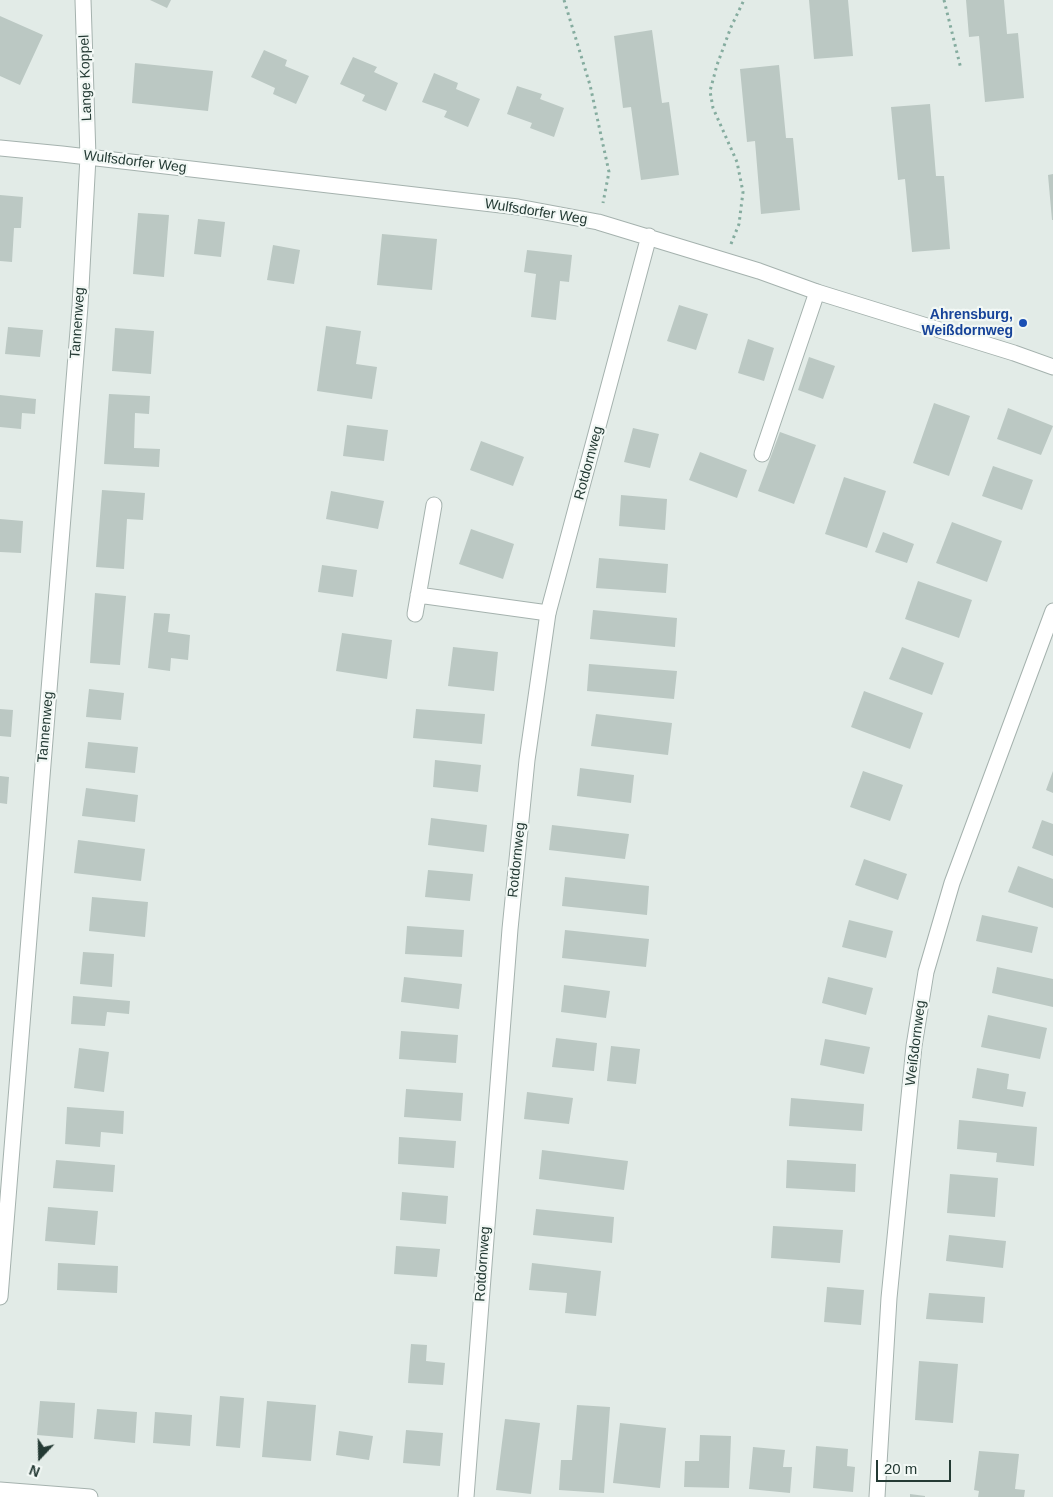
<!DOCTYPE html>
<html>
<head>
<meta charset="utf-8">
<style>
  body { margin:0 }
  #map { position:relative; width:1053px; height:1497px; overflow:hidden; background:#e2ebe7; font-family:Arial,sans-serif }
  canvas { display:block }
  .north { position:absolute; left:15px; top:1432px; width:50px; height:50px; -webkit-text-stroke:4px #f2f8f5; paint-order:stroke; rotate:201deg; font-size:14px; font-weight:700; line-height:20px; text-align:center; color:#243a34 }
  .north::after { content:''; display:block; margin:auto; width:18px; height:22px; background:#243a34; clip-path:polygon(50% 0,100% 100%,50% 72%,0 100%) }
  .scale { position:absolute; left:876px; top:1460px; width:75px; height:22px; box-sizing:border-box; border:2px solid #243a34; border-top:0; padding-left:6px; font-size:15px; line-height:18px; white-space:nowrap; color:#243a34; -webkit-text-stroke:4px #f2f8f5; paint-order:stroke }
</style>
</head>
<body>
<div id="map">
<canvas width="1053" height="1497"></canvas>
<div class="north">N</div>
<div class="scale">20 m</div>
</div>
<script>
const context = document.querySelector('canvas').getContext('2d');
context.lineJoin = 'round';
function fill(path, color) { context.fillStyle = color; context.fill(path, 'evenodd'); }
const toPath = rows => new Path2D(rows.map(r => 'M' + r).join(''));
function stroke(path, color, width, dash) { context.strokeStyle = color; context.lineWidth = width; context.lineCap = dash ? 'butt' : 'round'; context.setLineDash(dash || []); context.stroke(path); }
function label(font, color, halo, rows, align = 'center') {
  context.font = font + ' Arial,sans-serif'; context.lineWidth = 4.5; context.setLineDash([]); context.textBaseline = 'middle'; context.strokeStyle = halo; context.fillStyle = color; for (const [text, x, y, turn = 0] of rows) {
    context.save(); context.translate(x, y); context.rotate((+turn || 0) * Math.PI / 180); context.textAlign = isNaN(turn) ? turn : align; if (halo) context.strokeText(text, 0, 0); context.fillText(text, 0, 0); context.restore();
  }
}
fill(toPath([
  [150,0,171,0,167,8],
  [809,0,848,0,853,56,814,59],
  [966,0,1004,0,1007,34,1018,33,1024,98,985,102,979,36,969,37],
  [0,16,43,35,20,85,0,76],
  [652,30,662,103,669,102,679,175,641,180,631,107,623,108,614,36],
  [264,50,287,60,285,66,309,76,296,104,273,94,275,88,251,77],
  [353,57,377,67,374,72,398,83,386,111,362,101,365,95,340,84],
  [135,63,213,71,208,111,132,103],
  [779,65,786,138,793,138,800,210,761,214,755,141,747,142,740,69],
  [434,73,458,83,456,89,480,99,468,127,444,117,447,111,422,102],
  [517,86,542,94,540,99,564,108,554,137,530,128,532,123,507,114],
  [930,104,936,176,944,176,950,249,912,252,905,179,898,180,891,107],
  [1053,174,1053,220,1052,220,1048,175],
  [0,195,23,197,21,228,14,228,12,262,0,261],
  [138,213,169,215,164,277,133,274],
  [198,219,225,222,221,257,194,254],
  [382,234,437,239,432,290,377,285],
  [273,245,300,250,294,284,267,280],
  [527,250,572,255,569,282,560,281,556,320,531,317,536,274,524,272],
  [679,305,708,314,696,350,667,341],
  [326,326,361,331,356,364,377,367,372,399,317,391],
  [8,327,43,330,40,357,5,354],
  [115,328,154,331,151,374,112,371],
  [748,339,774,348,764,381,738,373],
  [809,357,835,366,823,399,798,390],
  [109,394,150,396,149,414,135,413,134,448,160,449,159,467,104,464],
  [0,395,36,399,35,414,22,413,21,429,0,427],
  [934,403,970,416,949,476,913,463],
  [1008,408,1053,426,1041,455,997,439],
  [347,425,388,430,384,461,343,456],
  [633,428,659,434,650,468,624,462],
  [780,432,816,445,794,504,758,491],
  [481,441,524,457,513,486,470,470],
  [700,452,747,470,737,498,689,480],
  [993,466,1033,480,1022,510,982,496],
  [844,477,886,491,867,548,825,534],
  [102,490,145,493,143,520,127,519,124,569,96,567],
  [331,491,384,501,378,529,326,519],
  [621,495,667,499,665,530,619,526],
  [0,519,23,521,21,553,0,552],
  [952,522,1002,541,987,582,936,563],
  [471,529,514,544,503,579,459,564],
  [883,532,914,544,907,563,875,552],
  [599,558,668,564,666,593,596,588],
  [322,565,357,570,353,597,318,592],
  [918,581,972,600,959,638,905,619],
  [95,593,126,596,120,665,90,663],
  [593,610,677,618,675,647,590,639],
  [154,613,170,614,168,632,190,635,188,660,171,658,170,671,148,668],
  [342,633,392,640,387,679,336,671],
  [453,647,498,652,494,691,448,686],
  [902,647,944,663,932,695,889,679],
  [589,664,677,671,674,699,587,691],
  [89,689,124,693,121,720,86,717],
  [864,691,923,713,910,749,851,727],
  [0,709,13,710,11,737,0,736],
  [416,709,485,714,482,744,413,738],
  [596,714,672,723,668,755,591,746],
  [88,742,138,747,135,773,85,768],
  [435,760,481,765,478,792,433,787],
  [580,768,634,775,631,803,577,796],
  [863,771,903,785,890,821,850,807],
  [1053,771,1053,793,1046,790],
  [0,776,9,777,7,804,0,803],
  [86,788,138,795,135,822,82,816],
  [431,818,487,825,484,852,428,845],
  [1042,820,1053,824,1053,856,1032,848],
  [552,825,629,834,625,859,549,850],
  [78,840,145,849,141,881,74,873],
  [864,859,907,874,898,900,855,885],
  [1018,866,1053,879,1053,908,1008,892],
  [428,870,473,874,470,901,425,897],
  [565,877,649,886,647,915,562,906],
  [92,897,148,902,145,937,89,931],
  [982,915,1038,927,1032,953,976,941],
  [849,920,893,931,886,958,842,947],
  [407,926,464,930,462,957,405,954],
  [565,930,649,939,646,967,562,958],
  [83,952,114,954,112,987,80,984],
  [997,967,1053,979,1053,1007,992,993],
  [404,977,462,984,459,1009,401,1002],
  [828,977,873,988,866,1015,822,1003],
  [564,985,610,991,606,1018,561,1012],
  [73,996,130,1001,129,1014,107,1012,105,1026,71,1024],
  [988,1015,1047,1028,1040,1059,981,1047],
  [401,1031,458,1035,456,1063,399,1059],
  [556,1038,597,1043,594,1071,552,1067],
  [825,1039,870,1047,864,1074,820,1065],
  [611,1046,640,1049,636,1084,607,1081],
  [79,1048,109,1052,104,1092,74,1088],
  [977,1068,1009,1074,1007,1089,1026,1092,1023,1107,972,1098],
  [406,1089,463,1093,461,1121,404,1117],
  [527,1092,573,1098,569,1124,524,1119],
  [791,1098,864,1104,862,1131,789,1126],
  [67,1107,124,1111,123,1134,101,1132,100,1147,65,1144],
  [959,1120,1037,1127,1034,1166,996,1162,997,1153,957,1149],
  [399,1137,456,1141,454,1168,398,1164],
  [542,1150,628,1161,624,1190,539,1179],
  [56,1160,115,1165,113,1192,53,1188],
  [787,1160,856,1164,855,1192,786,1188],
  [950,1174,998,1178,995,1217,947,1213],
  [402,1192,448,1196,446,1224,400,1220],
  [48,1207,98,1211,95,1245,45,1241],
  [536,1209,614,1217,612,1243,533,1235],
  [773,1226,843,1230,840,1263,771,1258],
  [949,1235,1006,1241,1003,1268,946,1261],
  [396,1246,440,1249,437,1277,394,1274],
  [58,1263,118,1266,117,1293,57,1290],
  [532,1263,601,1271,596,1316,565,1313,567,1293,529,1290],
  [827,1287,864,1290,861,1325,824,1322],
  [929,1293,985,1297,983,1323,926,1319],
  [411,1344,427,1345,426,1361,445,1363,443,1385,408,1383],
  [919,1361,958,1364,953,1423,915,1420],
  [220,1396,244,1398,240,1448,216,1446],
  [40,1401,75,1403,73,1438,37,1435],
  [267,1401,316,1405,311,1461,262,1457],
  [577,1405,610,1407,604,1493,559,1490,561,1460,572,1460],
  [97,1409,137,1412,135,1443,94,1439],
  [155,1412,192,1415,190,1446,153,1443],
  [505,1419,540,1423,531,1494,496,1490],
  [620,1423,666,1428,660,1488,613,1483],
  [406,1430,443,1433,440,1466,403,1463],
  [339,1431,373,1436,369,1460,336,1455],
  [700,1435,731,1436,729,1488,684,1487,685,1461,699,1461],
  [816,1446,848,1449,847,1466,855,1467,853,1492,813,1488],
  [753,1447,785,1450,783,1467,792,1467,790,1493,749,1489],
  [979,1451,1019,1454,1015,1489,1025,1490,1024,1497,978,1497,979,1491,974,1490],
  [910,1494,925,1496,925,1497,910,1497]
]), '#bbc8c3');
const lane = toPath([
  [762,454,817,292],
  [418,595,548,613],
  [415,614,434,505]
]);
const street = toPath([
  [0,148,62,154,518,207,598,222,759,271,817,292,1014,353,1053,367],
  [0,1297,80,306,88,157,83,0],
  [0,1490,90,1497],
  [466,1497,510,929,527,760,548,613,649,236],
  [877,1497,889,1298,914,1046,926,972,952,883,1053,611]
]);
stroke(lane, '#a5b2ae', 17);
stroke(street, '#a5b2ae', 17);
stroke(toPath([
  [564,0,590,85,609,172,603,203],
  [944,0,961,69],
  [731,244,739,224,743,192,737,162,713,108,710,91,717,65,731,27,744,0]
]), '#85ac9f', 3, [2.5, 4]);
stroke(lane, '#fff', 15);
stroke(street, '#fff', 15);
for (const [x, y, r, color] of [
  [1023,323,5,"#1a4fb4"]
]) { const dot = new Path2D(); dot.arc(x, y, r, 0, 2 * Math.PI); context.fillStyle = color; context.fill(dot); stroke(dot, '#f2f8f5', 2); }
label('14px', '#243a34', '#f2f8f5', [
  ["Lange Koppel",86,78,-92],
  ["Wulfsdorfer Weg",135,162,7],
  ["Wulfsdorfer Weg",536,212,9],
  ["Tannenweg",78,323,-86],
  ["Rotdornweg",589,463,-75],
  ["Tannenweg",46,727,-85],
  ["Rotdornweg",517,860,-84],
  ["Weißdornweg",916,1043,-83],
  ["Rotdornweg",483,1264,-86]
]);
label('bold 14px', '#164399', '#f2f8f5', [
  ["Ahrensburg,",1013,315],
  ["Weißdornweg",1013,331]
], 'right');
</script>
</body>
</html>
